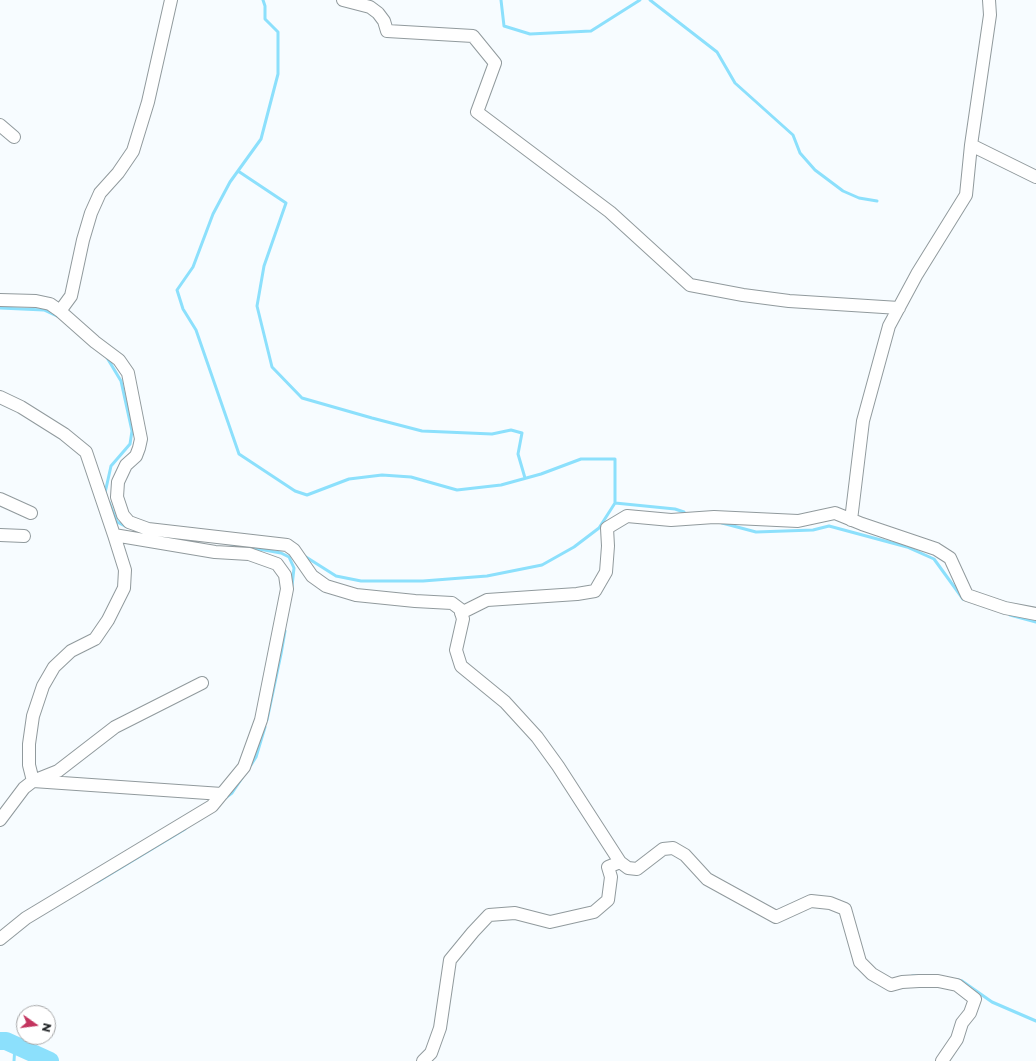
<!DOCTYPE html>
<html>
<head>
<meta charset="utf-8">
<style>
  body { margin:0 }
  #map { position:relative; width:1036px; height:1061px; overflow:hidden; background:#f7fcff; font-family:Montserrat,sans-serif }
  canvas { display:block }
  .north { position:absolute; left:16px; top:1005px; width:40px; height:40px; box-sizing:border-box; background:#fff; border:1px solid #a6a7a8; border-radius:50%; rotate:104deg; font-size:11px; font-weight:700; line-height:16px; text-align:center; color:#202325 }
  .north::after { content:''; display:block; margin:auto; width:14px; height:18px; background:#c3345e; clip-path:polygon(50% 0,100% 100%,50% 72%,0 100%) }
</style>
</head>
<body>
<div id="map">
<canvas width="1036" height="1061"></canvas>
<div class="north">N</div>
</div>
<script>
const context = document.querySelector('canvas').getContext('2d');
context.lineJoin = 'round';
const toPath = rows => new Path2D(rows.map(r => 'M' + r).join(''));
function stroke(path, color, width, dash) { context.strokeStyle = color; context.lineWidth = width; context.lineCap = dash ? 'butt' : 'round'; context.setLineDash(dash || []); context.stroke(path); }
stroke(toPath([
  [263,0,265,6,265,19,278,32,278,74,261,139,230,182,213,214,193,267,177,290,183,309,196,330,239,454,295,491,307,495,349,479,382,475,411,477,457,490,501,485,541,474,581,459,615,459,615,503,599,528,574,547,542,565,487,576,423,581,361,581,336,576,306,557],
  [501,0,504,26,530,34,591,31,640,0],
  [650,0,717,52,735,83,793,135,800,153,815,170,843,191,859,198,877,201],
  [238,171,286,203,264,266,257,306,272,367,302,398,372,418,422,431,492,434,511,430,522,433,518,454,525,478],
  [0,308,44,310,59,317],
  [106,356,121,381,132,431,130,444,111,466,105,493,106,495],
  [109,502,117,522,127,527],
  [615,503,675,509,684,512],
  [722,523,756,532,813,530,829,526,907,547,934,559,963,599],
  [231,544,281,553,289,557,294,568,292,586],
  [1010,615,1036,622],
  [267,720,281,654,285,631],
  [251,765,256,757,265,727],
  [224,799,232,793,242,778],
  [97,882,185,829],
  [912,976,926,976],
  [958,980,962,981,992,1002,1036,1021],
  [14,1061,15,1046]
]), '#8ce0fc', 3);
stroke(toPath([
  [0,1041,6,1041,50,1061]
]), '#8ce0fc', 18);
const minor = toPath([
  [171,0,148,102,133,151,118,173,100,193,91,213,83,240,71,296,60,311,95,342,119,360,128,373,141,439,139,448,136,456,126,465,118,482,117,497,123,515,129,522,148,529,287,545,294,550,312,576,326,586,356,595,415,601,452,603,460,609,463,619,456,650,461,666,505,702,537,737,558,766,620,862,628,868,637,869,663,849,673,848,685,855,707,879,776,917,811,901,830,903,845,909,860,962,872,974,891,985,902,982,919,981,938,981,957,985,975,999,970,1013,962,1023,957,1039,942,1061],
  [343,0,370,7,378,13,384,21,387,31,473,36,495,63,477,112,610,212,690,285,743,295,789,301,899,308],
  [989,0,990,15,971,145,1036,177],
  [0,125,14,137],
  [0,300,36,301,50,304,60,311],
  [0,397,21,407,64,434,86,452,114,535,215,552,249,554,277,564,285,575,287,589,261,720,244,767,212,806,26,918,0,939],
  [0,499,31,513],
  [851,520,863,421,889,326,917,274,966,195,971,145],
  [0,535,24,536],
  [114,535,125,570,124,588,108,620,95,639,71,651,54,667,43,686,33,716,29,744,29,765,33,781,222,794],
  [461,613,487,600,577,594,595,591,606,572,608,546,607,528,627,516,671,520,714,517,798,521,835,513,862,524,936,549,950,558,967,595,1005,608,1036,614],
  [0,820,24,788,33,781,58,771,115,727,202,683],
  [423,1061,431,1053,440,1028,450,960,473,932,489,915,515,913,550,922,594,912,608,900,611,877,608,867,620,862]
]);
stroke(minor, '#919a9d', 14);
stroke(minor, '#fff', 12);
</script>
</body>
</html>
